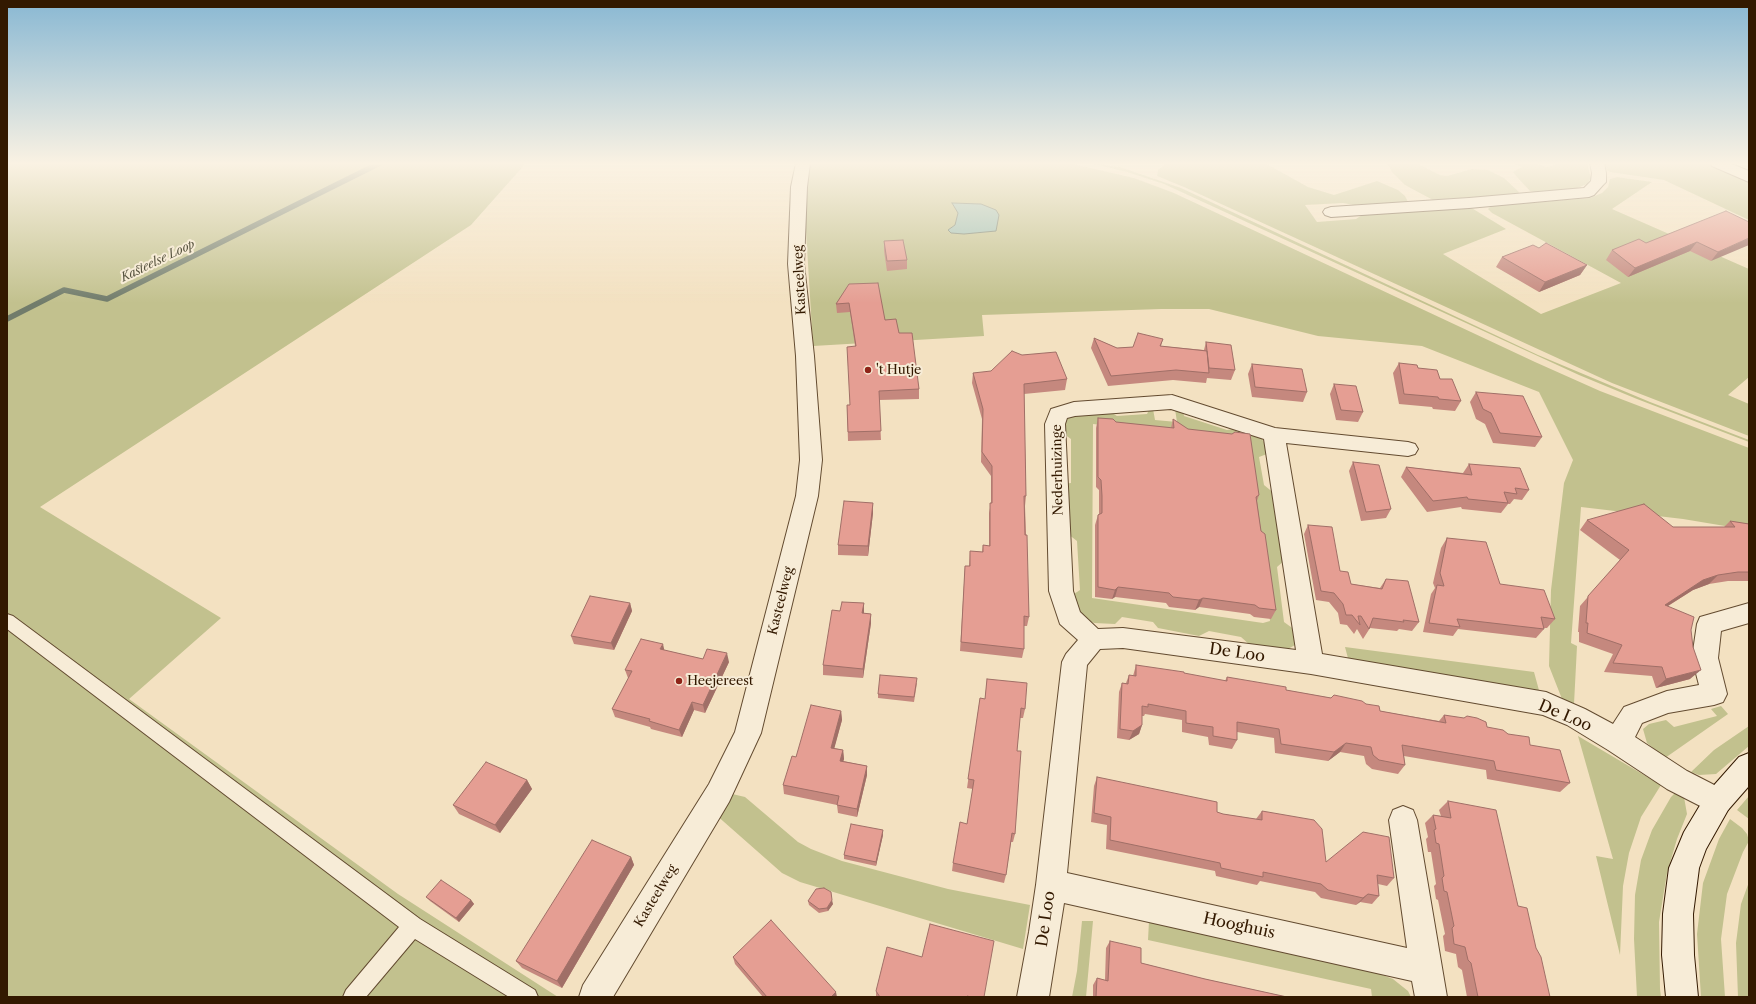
<!DOCTYPE html>
<html>
<head>
<meta charset="utf-8">
<style>
  body { margin:0 }
  #map { position:relative; width:1756px; height:1004px; overflow:hidden; background:#f3e1c1; font-family:"Libre Caslon Text",serif }
  canvas { display:block }
  .frame { position:absolute; inset:0; border:8px solid #331900; pointer-events:none }
</style>
</head>
<body>
<div id="map">
<canvas width="1756" height="1004"></canvas>
<div class="frame"></div>
</div>
<script>
const context = document.querySelector('canvas').getContext('2d');
context.lineJoin = 'round';
function fill(path, color) { context.fillStyle = color; context.fill(path, 'evenodd'); }
const toPath = rows => new Path2D(rows.map(r => 'M' + r).join(''));
function stroke(path, color, width, dash) { context.strokeStyle = color; context.lineWidth = width; context.lineCap = dash ? 'butt' : 'round'; context.setLineDash(dash || []); context.stroke(path); }
function label(font, color, halo, rows, align = 'center') {
  context.font = font + ' "Libre Caslon Text",serif'; context.lineWidth = 4; context.setLineDash([]); context.textBaseline = 'middle'; context.strokeStyle = halo; context.fillStyle = color; for (const [text, x, y, turn = 0] of rows) {
    context.save(); context.translate(x, y); context.rotate((+turn || 0) * Math.PI / 180); context.textAlign = isNaN(turn) ? turn : align; if (halo) context.strokeText(text, 0, 0); context.fillText(text, 0, 0); context.restore();
  }
}
fill(toPath([
  [7,163,526,163,471,225,40,507,221,618,129,699,398,894,558,997,7,997],
  [810,163,1069,163,1134,178,1174,193,1535,362,1600,391,1749,448,1749,530,1683,519,1581,507,1571,643,1577,646,1574,704,1562,699,1549,666,1551,590,1564,483,1573,460,1539,392,1422,346,1318,336,1209,309,1161,309,982,315,984,336,813,346,806,231,806,189],
  [953,203,981,204,986,232,951,233,949,230,955,225,958,213],
  [1090,163,1120,167,1181,188,1538,355,1650,402,1749,440,1749,442,1637,399,1579,375,1164,184,1127,172],
  [1166,163,1265,163,1308,187,1334,195,1377,181,1398,190,1405,196,1408,202,1354,205,1343,203,1305,205,1317,222,1356,219,1362,215,1470,207,1506,229,1443,254,1541,314,1621,283,1492,213,1488,209,1491,206,1590,198,1602,193,1608,187,1610,179,1617,177,1652,182,1612,209,1749,269,1749,377,1728,395,1749,404,1749,436,1612,383,1184,187,1157,176,1158,170],
  [1387,163,1416,163,1440,175,1447,176,1472,169,1488,170,1504,178,1519,192,1518,194,1433,200,1405,185,1392,172],
  [1512,163,1533,163,1547,167,1559,163,1587,163,1591,178,1587,184,1575,189,1537,193,1530,191,1517,177,1513,172,1522,167],
  [1605,163,1708,163,1749,181,1749,220,1664,180,1610,172,1607,170],
  [1153,409,1155,420,1177,422,1175,409,1183,411,1184,416,1227,430,1240,428,1254,434,1262,439,1267,448,1267,454,1259,457,1264,485,1275,494,1285,560,1277,567,1284,622,1295,630,1298,639,1295,645,1288,649,1250,645,1241,637,1209,631,1199,636,1158,628,1153,622,1122,617,1115,624,1094,623,1082,617,1071,596,1080,590,1077,541,1068,534,1063,484,1071,483,1071,439,1061,432,1064,421,1069,417,1089,414,1112,413,1117,416,1147,414,1149,410],
  [1093,424,1246,440,1270,621,1263,623,1092,598],
  [1345,647,1534,672,1540,694,1349,662],
  [1721,706,1728,714,1665,758,1647,743,1643,729,1649,724,1666,720,1674,727,1717,716,1711,709],
  [1749,726,1749,746,1716,774,1699,775,1691,772,1714,750],
  [1578,736,1661,785,1641,817,1629,853,1623,886,1620,955,1596,856,1613,859],
  [1677,791,1684,797,1687,814,1677,839,1667,873,1659,922,1660,989,1661,997,1637,997,1634,939,1635,895,1641,860,1652,830,1671,797],
  [728,793,745,797,798,842,811,849,842,861,948,889,1030,905,1023,949,800,882,782,873,715,814],
  [1749,796,1749,819,1737,810],
  [1730,819,1742,828,1747,834,1749,841,1743,852,1727,894,1721,939,1725,997,1701,997,1697,934,1703,883,1719,839],
  [1749,882,1749,997,1738,997,1736,943,1741,904],
  [1082,921,1093,921,1086,997,1072,997,1077,971],
  [1149,921,1372,971,1393,979,1408,991,1411,997,1372,997,1371,989,1148,940]
]), '#c2c18e');
const water = toPath([
  [952,203,981,204,996,210,999,215,996,231,964,234,951,233,948,230,955,225,958,213,952,203]
]);
fill(water, '#9bbeb3');
stroke(water, '#717c6b', 1);
stroke(toPath([
  [7,319,64,290,107,299,380,163]
]), '#717c6b', 5.5);
const lane = toPath([
  [7,614,13,616,420,919,535,990,538,997,509,997,415,939,366,997,343,997,346,990,399,927,7,629,7,614]
]);
const street = toPath([
  [796,163,810,163,807,187,804,264,814,356,822,460,818,496,761,733,729,802,613,997,579,997,583,985,709,784,735,732,796,496,800,460,796,356,788,264,791,187,796,163],
  [1590,163,1604,163,1606,173,1606,182,1603,185,1594,195,1589,197,1469,208,1331,217,1325,215,1323,212,1325,209,1331,207,1469,198,1584,188,1591,181,1592,173,1590,163],
  [1710,163,1729,163,1749,171,1749,182,1712,166,1710,163],
  [1172,395,1275,428,1408,442,1415,444,1418,449,1415,454,1408,456,1286,443,1322,654,1546,692,1585,709,1613,724,1624,707,1667,691,1699,685,1692,658,1697,624,1700,617,1749,603,1749,623,1721,631,1718,658,1727,694,1723,702,1714,705,1668,713,1642,723,1635,737,1687,771,1728,792,1732,801,1728,810,1718,814,1708,810,1667,789,1608,750,1567,725,1543,715,1311,674,1123,648,1100,649,1087,665,1067,873,1407,948,1389,820,1393,810,1403,806,1413,810,1417,820,1447,997,1415,997,1412,981,1064,903,1049,997,1017,997,1029,932,1036,885,1062,662,1066,654,1078,640,1060,624,1049,591,1045,424,1051,409,1074,402,1172,395],
  [1171,409,1264,439,1296,650,1123,628,1098,629,1080,612,1073,591,1065,424,1067,418,1075,416,1171,409]
]);
const secondary = toPath([
  [1749,753,1749,786,1728,810,1706,849,1699,868,1693,914,1694,955,1698,997,1666,997,1662,955,1663,914,1669,868,1684,832,1708,792,1739,757,1749,753]
]);
stroke(lane, '#634b30', 2);
stroke(street, '#634b30', 2);
stroke(secondary, '#331900', 2);
fill(lane, '#f7ecd7');
fill(street, '#f7ecd7');
fill(secondary, '#f7ecd7');
fill(toPath([
  [1749,222,1711,261,1690,251,1628,277,1606,260,1612,250],
  [884,241,907,260,907,269,887,271,884,251],
  [1539,248,1587,265,1580,275,1539,292,1496,267,1502,257],
  [849,284,899,333,919,389,919,399,879,400,881,440,848,441,847,405,850,405,855,346,850,312,837,313,836,304],
  [1094,338,1117,348,1133,347,1163,339,1161,346,1204,350,1206,342,1235,370,1231,380,1207,378,1206,383,1173,380,1108,386,1091,348],
  [1399,363,1418,368,1440,379,1461,401,1455,411,1433,409,1432,407,1399,404,1393,373],
  [1252,364,1307,392,1303,402,1252,397,1248,374],
  [973,373,1067,379,1065,390,1024,394,1026,496,1025,506,1029,617,1027,626,1024,626,1024,649,1022,658,960,651,965,566,969,566,970,551,982,552,983,545,989,546,989,513,991,503,991,476,981,462,982,419,972,383],
  [1334,384,1363,412,1358,422,1336,420,1330,394],
  [1476,392,1542,437,1535,447,1493,443,1485,424,1476,419,1470,402],
  [1098,418,1116,422,1171,428,1173,419,1259,495,1257,501,1261,531,1276,610,1271,619,1254,617,1250,614,1199,607,1195,610,1169,607,1166,603,1115,597,1112,599,1095,597,1095,525,1098,515,1099,514,1099,490,1096,487,1096,428],
  [1353,462,1391,509,1386,518,1361,521,1349,471],
  [1469,464,1529,490,1522,500,1514,499,1510,504,1508,504,1501,513,1462,509,1461,507,1427,512,1401,477,1406,467,1463,473],
  [873,503,873,513,868,556,838,555,838,545],
  [1587,520,1673,527,1724,527,1730,521,1749,524,1749,581,1728,581,1709,584,1693,590,1668,606,1691,630,1690,679,1656,688,1652,676,1604,672,1613,654,1579,642,1579,632,1578,632,1580,606,1620,560,1580,530],
  [1308,525,1340,571,1351,584,1380,588,1386,579,1419,622,1412,631,1399,629,1397,631,1370,628,1363,639,1357,629,1354,634,1347,625,1340,624,1338,613,1329,602,1316,600,1304,534],
  [1447,538,1500,584,1555,619,1547,628,1544,628,1544,629,1536,638,1458,629,1453,636,1423,632,1431,594,1435,588,1433,583,1441,548],
  [630,603,632,611,614,650,574,644,571,636],
  [864,603,864,613,871,614,871,623,863,678,823,675,823,665,840,611],
  [664,650,703,659,729,662,705,713,694,710,682,737,651,729,650,727,615,717,612,709,629,678,628,678,625,670],
  [1136,665,1225,681,1227,677,1286,690,1366,704,1380,711,1439,721,1444,715,1508,734,1530,745,1570,783,1560,792,1487,779,1486,770,1404,756,1405,765,1398,774,1372,769,1366,764,1364,756,1340,752,1328,761,1275,753,1274,738,1237,732,1237,740,1232,749,1209,745,1208,737,1182,732,1182,720,1145,714,1144,716,1142,716,1142,725,1139,734,1129,740,1117,738,1119,692,1122,683,1126,683,1129,675,1133,676],
  [987,679,1025,709,1023,718,1020,718,1017,751,1015,834,1013,842,1011,842,1006,875,1004,883,952,871,953,863,967,824,973,789,967,788,980,698,985,699],
  [917,683,914,702,878,698,878,694],
  [841,711,842,720,834,748,843,750,844,759,843,761,867,766,867,775,857,817,838,813,837,805,784,794,783,785,796,757],
  [1097,777,1223,814,1256,819,1262,811,1326,862,1394,878,1387,886,1378,884,1379,896,1372,904,1360,902,1356,905,1321,898,1315,892,1260,881,1257,885,1216,876,1215,871,1106,849,1107,825,1091,822,1094,786],
  [527,780,532,789,500,833,459,814,453,805],
  [1448,801,1518,906,1536,948,1550,997,1467,997,1462,970,1458,967,1456,954,1445,951,1443,936,1445,934,1438,900,1436,899,1434,886,1436,884,1431,852,1428,852,1426,839,1428,837,1425,823,1433,815,1441,816,1439,810],
  [883,835,876,866,844,859,844,855],
  [631,857,634,865,562,988,522,968,516,961],
  [426,897,471,900,474,904,459,922,430,901],
  [808,901,833,904,828,911,819,913,809,905],
  [1110,941,1141,963,1205,979,1287,997,1093,997,1093,985,1097,978,1105,980,1106,948],
  [733,957,837,997,763,997,735,964],
  [876,991,984,997,876,997]
]), '#c5887e');
fill(toPath([
  [1749,238,1749,245,1711,261,1718,252],
  [1697,242,1690,251,1628,277,1635,268],
  [1587,265,1580,275,1539,292,1545,282],
  [873,503,873,513,868,556,868,546],
  [1718,575,1709,584,1693,590,1655,614,1665,605,1703,580],
  [1118,587,1115,597,1112,599,1115,590],
  [1203,598,1199,607,1195,610,1199,600],
  [630,603,632,611,614,650,611,643],
  [864,603,864,613,862,613],
  [871,614,871,623,863,678,863,669],
  [663,644,665,653,660,649],
  [727,653,729,662,705,713,703,705],
  [1701,670,1690,679,1656,688,1666,679],
  [692,702,694,710,682,737,679,730],
  [841,711,842,720,832,757,831,748],
  [1142,725,1139,734,1129,740,1133,731],
  [1346,743,1340,752,1328,761,1334,752],
  [843,750,844,759,841,770,840,761],
  [867,766,867,775,857,817,857,809],
  [527,780,532,789,500,833,495,825],
  [883,830,883,835,876,866,876,862],
  [631,857,634,865,562,988,557,981],
  [1368,894,1360,902,1356,905,1363,898],
  [471,900,474,904,459,922,456,918],
  [832,900,833,904,828,911,827,908],
  [836,992,837,997,831,997]
]), '#a06f67');
const building = toPath([
  [1726,211,1749,222,1749,238,1718,252,1697,242,1635,268,1612,250,1639,239,1646,243,1726,211],
  [903,240,907,260,887,261,884,241,903,240],
  [1546,243,1587,265,1545,282,1502,257,1533,245,1539,248,1546,243],
  [878,283,885,320,896,319,899,333,912,333,919,389,879,391,881,431,848,432,847,405,850,405,847,347,856,346,849,303,836,304,849,284,878,283],
  [1138,333,1163,339,1160,346,1207,351,1209,373,1176,370,1111,376,1094,338,1117,348,1133,347,1138,333],
  [1206,342,1231,345,1235,370,1209,368,1206,342],
  [1012,351,1022,355,1056,352,1067,379,1024,384,1026,496,1024,496,1025,535,1027,535,1029,617,1024,616,1024,649,961,642,965,566,970,566,970,551,983,552,983,545,990,546,990,503,992,503,992,466,982,452,983,409,973,373,991,371,1012,351],
  [1399,363,1417,365,1418,368,1437,370,1440,379,1452,379,1461,401,1439,399,1438,397,1404,394,1399,363],
  [1252,364,1302,369,1307,392,1255,387,1252,364],
  [1334,384,1356,386,1363,412,1341,410,1334,384],
  [1476,392,1523,396,1542,437,1500,433,1491,413,1483,409,1476,392],
  [1098,418,1113,419,1116,422,1174,428,1173,419,1188,429,1232,434,1235,432,1250,434,1259,495,1256,497,1261,531,1265,534,1276,610,1259,608,1255,605,1203,598,1199,600,1173,597,1169,593,1118,587,1115,590,1098,587,1098,515,1102,513,1102,496,1101,480,1098,477,1098,418],
  [1353,462,1379,465,1391,509,1366,512,1353,462],
  [1469,464,1520,468,1529,490,1515,488,1517,494,1504,492,1508,503,1468,499,1467,497,1433,501,1406,467,1472,475,1469,464],
  [844,501,873,503,868,546,838,545,844,501],
  [1644,504,1673,527,1735,527,1730,521,1749,524,1749,572,1738,572,1718,575,1703,580,1665,605,1694,617,1691,630,1693,647,1701,670,1666,679,1662,667,1613,663,1622,645,1587,633,1588,623,1586,623,1588,596,1629,550,1587,520,1644,504],
  [1308,525,1332,527,1340,571,1348,572,1351,584,1382,589,1386,579,1408,581,1419,622,1403,620,1404,622,1373,618,1369,629,1361,616,1358,616,1360,625,1352,615,1346,615,1343,604,1334,593,1321,591,1308,525],
  [1447,538,1486,542,1500,584,1544,590,1555,619,1541,617,1544,629,1457,619,1460,627,1429,623,1437,585,1444,586,1440,573,1447,538],
  [590,596,630,603,611,643,571,636,590,596],
  [842,602,864,603,862,613,871,614,863,669,823,665,832,610,840,611,842,602],
  [641,639,663,644,660,649,703,659,707,649,727,653,703,705,692,702,679,730,649,721,650,719,612,709,632,671,625,670,641,639],
  [1136,665,1184,672,1184,673,1227,681,1227,677,1286,687,1286,690,1331,698,1334,695,1362,701,1366,704,1379,706,1380,711,1446,723,1444,715,1464,718,1467,716,1477,718,1486,722,1487,727,1503,730,1508,734,1529,737,1530,745,1560,750,1570,783,1496,770,1494,761,1402,745,1405,765,1379,760,1373,755,1371,747,1346,743,1334,752,1281,744,1279,729,1237,722,1237,740,1213,736,1213,727,1186,723,1186,711,1148,704,1148,707,1142,706,1142,725,1133,731,1120,729,1122,683,1128,684,1129,675,1136,676,1136,665],
  [880,675,917,678,914,697,878,694,880,675],
  [987,679,1027,683,1025,709,1021,708,1017,751,1021,751,1015,834,1012,833,1006,875,953,863,960,822,967,824,974,780,968,779,980,698,985,699,987,679],
  [811,705,841,711,831,748,843,750,840,761,867,766,857,809,837,805,839,796,783,785,792,756,796,757,811,705],
  [486,762,527,780,495,825,453,805,486,762],
  [1097,777,1217,802,1217,812,1223,814,1262,820,1262,811,1314,820,1322,829,1326,862,1363,832,1389,837,1394,878,1377,875,1379,896,1368,894,1363,898,1328,890,1321,884,1263,872,1263,877,1221,868,1220,863,1110,840,1111,817,1094,813,1097,777],
  [1448,801,1496,810,1518,906,1527,908,1536,948,1541,957,1550,997,1478,997,1471,963,1468,960,1465,947,1454,944,1452,928,1454,926,1447,892,1444,891,1442,878,1444,876,1439,844,1436,843,1434,830,1436,829,1433,815,1451,818,1448,801],
  [851,824,883,830,876,862,844,855,851,824],
  [592,840,631,857,557,981,516,961,592,840],
  [441,880,471,900,456,918,426,897,441,880],
  [824,888,831,892,832,900,827,908,819,909,808,901,816,889,824,888],
  [771,920,836,992,831,997,767,997,733,957,771,920],
  [930,924,994,941,984,997,971,997,967,996,967,997,880,997,876,991,887,947,922,957,930,924],
  [1110,941,1141,948,1141,963,1205,979,1287,997,1096,997,1097,978,1108,981,1110,941]
]);
fill(building, '#e59e93');
stroke(building, '#a06f67', 1);
const sky = context.createLinearGradient(0, 0, 0, 303);
sky.addColorStop(0, '#89b8d3');
sky.addColorStop(0.54, '#faf2e3');
sky.addColorStop(1, '#faf2e300');
context.fillStyle = sky;
context.fillRect(0, 0, 1756, 303);
for (const [x, y, r, color] of [
  [868,370,4,"#8f2418"],
  [679,681,4,"#8f2418"]
]) { const dot = new Path2D(); dot.arc(x, y, r, 0, 2 * Math.PI); context.fillStyle = color; context.fill(dot); stroke(dot, '#f7ecd7', 1.5); }
label('italic 12px', '#57533f', '#f7ecd7', [
  ["Kasteelse Loop",158,261,-26]
]);
label('13px', '#331900', '#f7ecd7', [
  ["Kasteelweg",800,280,-93],
  ["Nederhuizinge",1058,470,-91],
  ["Kasteelweg",781,601,-76],
  ["Kasteelweg",656,896,-59]
]);
label('13px', '#331900', '#f7ecd7', [
  ["'t Hutje",876,370],
  ["Heejereest",687,681]
], 'left');
label('16px', '#331900', '#f7ecd7', [
  ["De Loo",1237,653,8],
  ["De Loo",1565,716,23],
  ["De Loo",1046,919,-82],
  ["Hooghuis",1239,926,12]
]);
</script>
</body>
</html>
